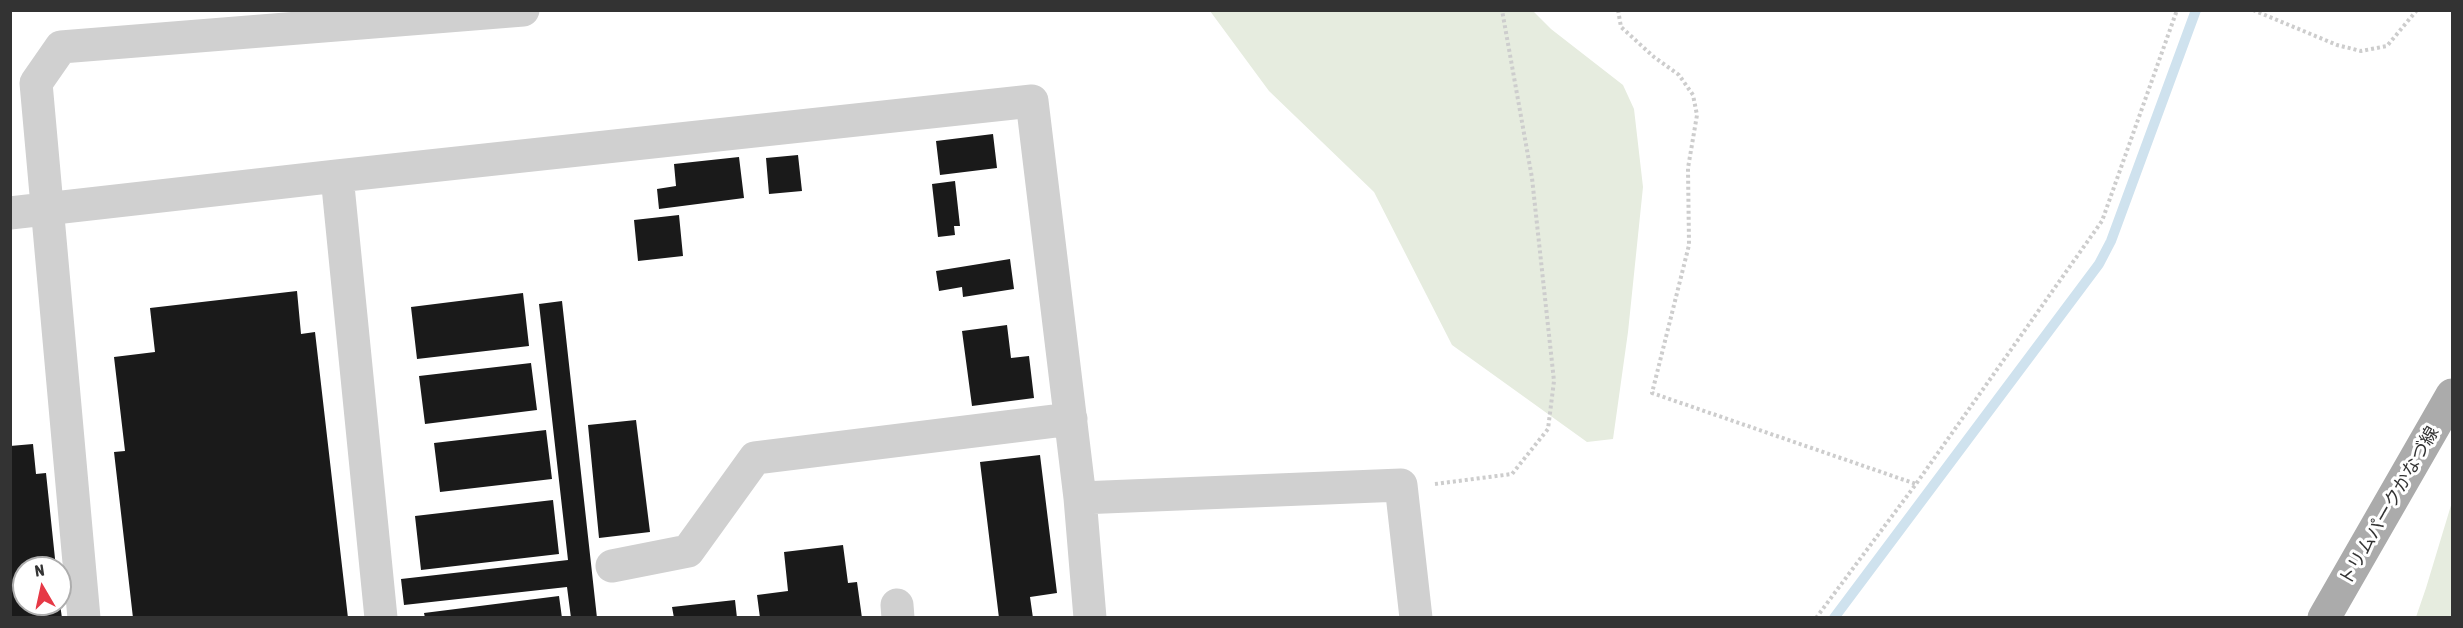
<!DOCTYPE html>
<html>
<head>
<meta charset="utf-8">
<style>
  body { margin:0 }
  #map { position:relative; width:2463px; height:628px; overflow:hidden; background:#fff; font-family:"Asap Condensed",sans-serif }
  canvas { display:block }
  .frame { position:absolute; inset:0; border:12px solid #333; pointer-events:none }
  .north { position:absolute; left:12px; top:556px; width:60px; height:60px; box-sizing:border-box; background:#fff; border:2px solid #adadad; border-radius:50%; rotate:351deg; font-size:16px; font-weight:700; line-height:24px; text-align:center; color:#333 }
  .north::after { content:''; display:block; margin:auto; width:21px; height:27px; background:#e63946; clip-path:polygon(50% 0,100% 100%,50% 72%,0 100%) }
</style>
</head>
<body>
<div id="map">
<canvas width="2463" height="628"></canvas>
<div class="frame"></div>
<div class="north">N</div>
</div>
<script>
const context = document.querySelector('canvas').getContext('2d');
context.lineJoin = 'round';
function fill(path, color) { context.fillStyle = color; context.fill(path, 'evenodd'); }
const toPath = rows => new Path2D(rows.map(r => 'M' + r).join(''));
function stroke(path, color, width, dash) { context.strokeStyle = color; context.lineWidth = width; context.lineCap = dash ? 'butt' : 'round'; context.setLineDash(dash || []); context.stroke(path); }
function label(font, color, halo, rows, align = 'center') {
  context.font = font + ' "Asap Condensed","Noto Sans JP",sans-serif'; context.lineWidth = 6; context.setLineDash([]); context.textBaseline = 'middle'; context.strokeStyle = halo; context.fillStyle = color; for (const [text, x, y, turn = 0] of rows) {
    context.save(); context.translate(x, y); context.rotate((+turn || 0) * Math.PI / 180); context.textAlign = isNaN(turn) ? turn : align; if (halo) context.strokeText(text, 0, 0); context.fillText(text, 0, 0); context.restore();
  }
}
fill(toPath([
  [1210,11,1533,11,1551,29,1623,85,1634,109,1643,187,1628,332,1613,439,1587,442,1452,345,1374,192,1269,91],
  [2452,502,2452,617,2416,617,2426,588]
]), '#e6ecdf');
stroke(toPath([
  [1834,618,2099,264,2111,241,2196,10]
]), '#cfe2ee', 10);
fill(toPath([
  [993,134,997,168,940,175,936,141],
  [798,155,802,191,769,194,766,158],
  [739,157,744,198,659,209,657,189,676,186,674,164],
  [955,181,960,226,954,226,955,235,938,237,932,184],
  [679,215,683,256,638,261,634,220],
  [1010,259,1014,289,963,297,962,287,939,291,936,271],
  [297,291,301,334,315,332,348,618,133,618,114,452,125,451,114,357,155,352,150,308],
  [523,293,529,346,417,359,411,307],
  [562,301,597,618,571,618,567,587,404,605,401,579,568,560,539,304],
  [1007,325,1011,358,1029,356,1034,398,972,406,962,331],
  [531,363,537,410,425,424,419,376],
  [636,420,650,532,599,538,588,425],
  [546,430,552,479,440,492,434,443],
  [33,444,36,474,46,473,56,568,24,568,24,604,60,604,62,618,10,618,10,446],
  [1040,455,1057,593,1030,597,1033,618,999,618,980,462],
  [553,500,559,554,421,570,415,516],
  [843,545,848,583,857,582,862,618,760,618,757,595,788,591,784,552],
  [559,596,562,618,425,618,424,613],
  [735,600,737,618,674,618,672,607]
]), '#1a1a1a');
stroke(toPath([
  [1618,10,1621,27,1654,57,1679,75,1693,95,1697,115,1688,168,1689,245,1652,393,1916,484],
  [2253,10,2337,45,2361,51,2387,46,2417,10],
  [1435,484,1512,474,1548,429,1554,381,1532,178,1502,10],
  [1816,618,1916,484,2102,221,2177,10]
]), '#cdcdcd', 4, [3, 3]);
stroke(toPath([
  [337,176,381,618],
  [10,213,337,176,1032,101,1080,498,1090,618],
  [1080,498,1401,485,1416,618],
  [612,566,688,551,755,458,1071,419],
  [897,605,898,618],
  [84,618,36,83,61,47,523,10]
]), '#d0d0d0', 33);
stroke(toPath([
  [2324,618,2452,395]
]), '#ababab', 33);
label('18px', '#333', '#fff', [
  ["トリムパークかなづ線",2389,506,-60]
]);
</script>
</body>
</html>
